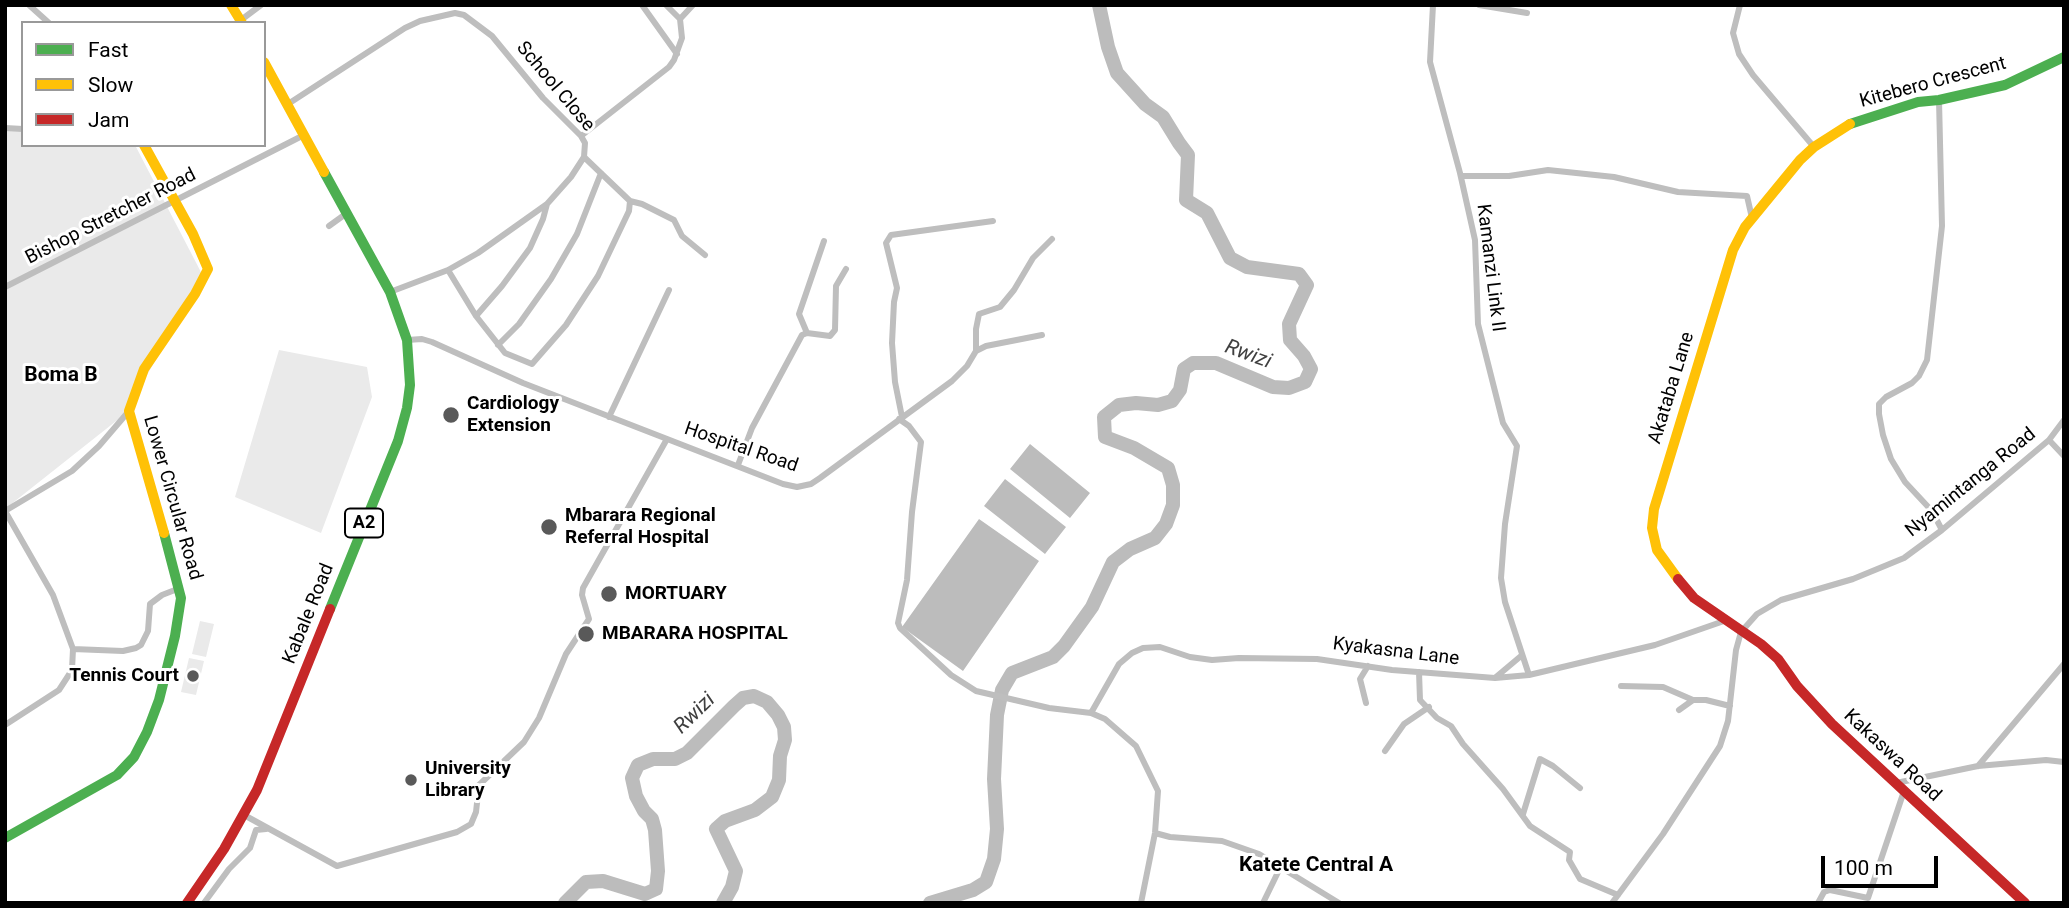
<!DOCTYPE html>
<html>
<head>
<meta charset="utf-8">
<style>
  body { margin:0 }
  #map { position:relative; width:2069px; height:908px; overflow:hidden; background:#fff; font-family:Roboto,sans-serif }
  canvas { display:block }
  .frame { position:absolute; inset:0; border:7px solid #000; pointer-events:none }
  .legend { position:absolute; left:21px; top:21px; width:245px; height:126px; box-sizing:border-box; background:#fff; border:2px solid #999; margin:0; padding:9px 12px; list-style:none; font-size:21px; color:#000 }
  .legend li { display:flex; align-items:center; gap:14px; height:35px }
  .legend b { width:35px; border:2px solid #999 }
  .scale { position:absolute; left:1821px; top:856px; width:117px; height:32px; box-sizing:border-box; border:4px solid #000; border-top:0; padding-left:9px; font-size:21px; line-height:24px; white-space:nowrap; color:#000; -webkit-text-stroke:5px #fff; paint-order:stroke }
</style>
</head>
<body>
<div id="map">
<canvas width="2069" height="908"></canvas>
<div class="frame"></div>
<ul class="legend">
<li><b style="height:9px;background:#4caf50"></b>Fast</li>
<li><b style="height:9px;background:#ffc107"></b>Slow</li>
<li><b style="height:9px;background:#c62828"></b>Jam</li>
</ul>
<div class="scale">100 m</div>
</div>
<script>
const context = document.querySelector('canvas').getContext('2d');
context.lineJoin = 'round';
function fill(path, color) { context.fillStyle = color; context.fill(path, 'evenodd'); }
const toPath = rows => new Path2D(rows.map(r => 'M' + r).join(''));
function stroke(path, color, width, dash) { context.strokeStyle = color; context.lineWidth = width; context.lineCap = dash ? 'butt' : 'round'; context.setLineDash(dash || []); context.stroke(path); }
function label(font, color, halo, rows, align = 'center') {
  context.font = font + ' Roboto,sans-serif'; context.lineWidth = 6; context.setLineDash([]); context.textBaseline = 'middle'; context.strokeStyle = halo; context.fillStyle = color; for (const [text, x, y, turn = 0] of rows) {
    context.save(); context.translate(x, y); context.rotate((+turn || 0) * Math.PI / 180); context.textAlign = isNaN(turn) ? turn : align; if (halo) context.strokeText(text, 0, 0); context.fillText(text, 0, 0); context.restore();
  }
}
fill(toPath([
  [5,130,23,131,23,145,135,145,203,276,125,414,5,509],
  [279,350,367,367,372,397,321,533,235,497],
  [200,621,214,624,206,657,192,654],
  [189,658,204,661,196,695,181,692]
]), '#eaeaea');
fill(toPath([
  [1030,444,1090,493,1070,518,1010,469],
  [1005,479,1066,527,1045,554,984,506],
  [979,519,1039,561,963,671,902,627]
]), '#bcbcbc');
stroke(toPath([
  [565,903,586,882,603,881,645,894,656,889,658,871,655,830,652,819,644,811,636,796,632,778,638,765,653,759,675,759,687,753,734,706,743,698,754,696,767,702,778,715,784,727,785,740,780,756,779,780,772,797,755,810,725,821,716,829,736,871,732,887,723,903],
  [930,903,973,890,986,882,994,859,997,829,994,779,997,715,1002,690,1012,673,1053,657,1064,646,1092,607,1113,562,1130,549,1155,538,1166,524,1173,505,1173,485,1168,468,1134,448,1105,437,1104,417,1119,405,1136,403,1158,405,1172,401,1180,390,1184,369,1193,363,1216,363,1273,387,1289,388,1305,382,1311,369,1304,356,1290,340,1289,324,1307,285,1299,274,1247,267,1230,258,1207,213,1186,200,1188,155,1179,143,1163,117,1145,104,1117,73,1108,47,1099,5]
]), '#bcbcbc', 14);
stroke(toPath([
  [29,5,49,23],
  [642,5,677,54],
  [1433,5,1430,62,1460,173,1475,240,1478,324,1503,423,1517,446,1505,524,1501,578,1505,602,1529,675],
  [1479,5,1527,13],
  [1740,5,1733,33,1739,54,1753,75,1814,147],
  [680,19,693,5],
  [241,20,261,5],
  [1939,100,1942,226,1927,360,1919,376,1912,383,1886,397,1879,404,1879,414,1883,435,1891,459,1905,482,1932,511,1942,530],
  [288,104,405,28,420,21,455,13,464,15,492,36,543,98,581,136,585,143,584,157,571,177,547,204,478,253,448,270,390,292],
  [5,128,23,129],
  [581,136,669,67,674,60,682,38,680,19,666,5],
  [1461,176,1509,176,1548,170,1614,177,1678,192,1747,196,1752,218],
  [630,201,642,204,674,220,682,236,705,255],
  [329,226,347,213],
  [448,270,476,316,505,353,532,364,566,325,598,276,629,211,630,201,584,157],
  [5,287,304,135],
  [476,316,502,286,530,248,543,219,547,204],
  [807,333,799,314,824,241],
  [407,340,422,339,432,342,523,383,783,484,797,487,811,484,820,478,952,381,967,366,976,351,976,329,979,314,1000,307,1014,290,1033,258,1052,239],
  [498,345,519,324,551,279,577,234,601,173],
  [976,351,986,346,1042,335],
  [609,417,669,290],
  [902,417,895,382,892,343,894,302,897,288,886,243,891,235,993,221],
  [899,419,909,426,921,442,912,512,907,580,898,623,900,628,951,675,976,691,1049,708,1091,713,1105,719,1136,746,1158,791,1155,833,1141,903],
  [2049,440,2064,456],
  [738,465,752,428,802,335,807,333,830,336,835,330,836,286,846,269],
  [5,511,53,595,73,649,72,670,59,690,5,725],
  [5,511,72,471,99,446,129,411],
  [73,649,123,651,136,648,141,645,148,631,150,604,162,595,180,588],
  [1419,672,1420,700,1437,718,1451,726,1463,744,1503,789,1530,826,1570,852,1569,860,1580,879,1618,895],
  [1496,677,1521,656],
  [1621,686,1663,687,1693,700],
  [1366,703,1360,679,1368,666],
  [1679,710,1693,700,1706,700,1730,706],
  [1091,713,1119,664,1132,653,1143,648,1160,647,1190,657,1212,660,1239,658,1317,659,1392,670,1495,678,1529,675,1655,645,1724,621],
  [1385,751,1404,724,1429,707],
  [1978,766,2064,664],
  [1896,783,1978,766,2046,760,2064,762],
  [1523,814,1540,759,1553,766,1580,788],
  [244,815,337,866,457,832,471,824,476,812,479,785,524,742,539,718,566,654,589,619,582,595,583,588,667,439],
  [1155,833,1170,837,1222,841,1259,854,1339,903],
  [204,903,229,869,250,848,256,830,266,829],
  [1263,903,1281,866],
  [1612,903,1663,834,1720,746,1728,721,1736,650,1741,632,1757,614,1781,600,1853,579,1904,558,1942,530,2049,440,2064,420],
  [1818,903,1824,892,1830,890,1868,898,1904,791]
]), '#bebebe', 6);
stroke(toPath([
  [1850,124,1918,102,1939,100,2005,85,2064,57],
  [324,172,390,292,407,340,410,385,407,408,398,441,330,609],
  [5,838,117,775,134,757,147,732,159,700,175,636,181,598,164,533]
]), '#4caf50', 10);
stroke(toPath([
  [231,5,242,23],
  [264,62,324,172],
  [144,145,193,234,208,269,195,294,144,369,129,411,164,533],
  [1678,579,1657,550,1652,528,1654,509,1733,250,1745,227,1800,160,1814,147,1850,124]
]), '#ffc107', 10);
stroke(toPath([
  [1678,579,1694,598,1761,644,1778,659,1797,686,1832,724,2025,903],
  [187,903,224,849,257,790,330,609]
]), '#c62828', 10);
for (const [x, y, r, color] of [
  [451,415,9,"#595959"],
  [549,527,9,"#595959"],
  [609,594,9,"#595959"],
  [586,634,9,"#595959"],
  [193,676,7,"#595959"],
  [411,780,7,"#595959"]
]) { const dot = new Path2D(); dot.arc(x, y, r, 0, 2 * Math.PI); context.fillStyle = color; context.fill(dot); stroke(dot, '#fff', 2.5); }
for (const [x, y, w] of [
  [364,523,38]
]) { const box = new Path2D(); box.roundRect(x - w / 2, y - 14.5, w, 29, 5); context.fillStyle = '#fff'; context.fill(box); stroke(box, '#000', 2); }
label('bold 18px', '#000', null, [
  ["A2",364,523]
]);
label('19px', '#000', '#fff', [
  ["Kitebero Crescent",1933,83,-15],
  ["School Close",555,87,50],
  ["Bishop Stretcher Road",111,217,-27],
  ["Kamanzi Link II",1490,268,83],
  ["Akataba Lane",1672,388,-73],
  ["Hospital Road",741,448,19],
  ["Nyamintanga Road",1971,483,-39],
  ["Lower Circular Road",172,498,74],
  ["Kabale Road",309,614,-68],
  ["Kyakasna Lane",1396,652,7],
  ["Kakaswa Road",1892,756,43]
]);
label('bold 19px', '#000', '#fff', [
  ["Cardiology",467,404],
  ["Extension",467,426],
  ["Mbarara Regional",565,516],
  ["Referral Hospital",565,538],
  ["MORTUARY",625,594],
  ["MBARARA HOSPITAL",602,634],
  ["Tennis Court",179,676,"right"],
  ["University",425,769],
  ["Library",425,791]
], 'left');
label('italic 21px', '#404040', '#fff', [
  ["Rwizi",1248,355,20],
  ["Rwizi",695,714,-44]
]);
label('bold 21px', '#000', '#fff', [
  ["Boma B",61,376],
  ["Katete Central A",1316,866]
]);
</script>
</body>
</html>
